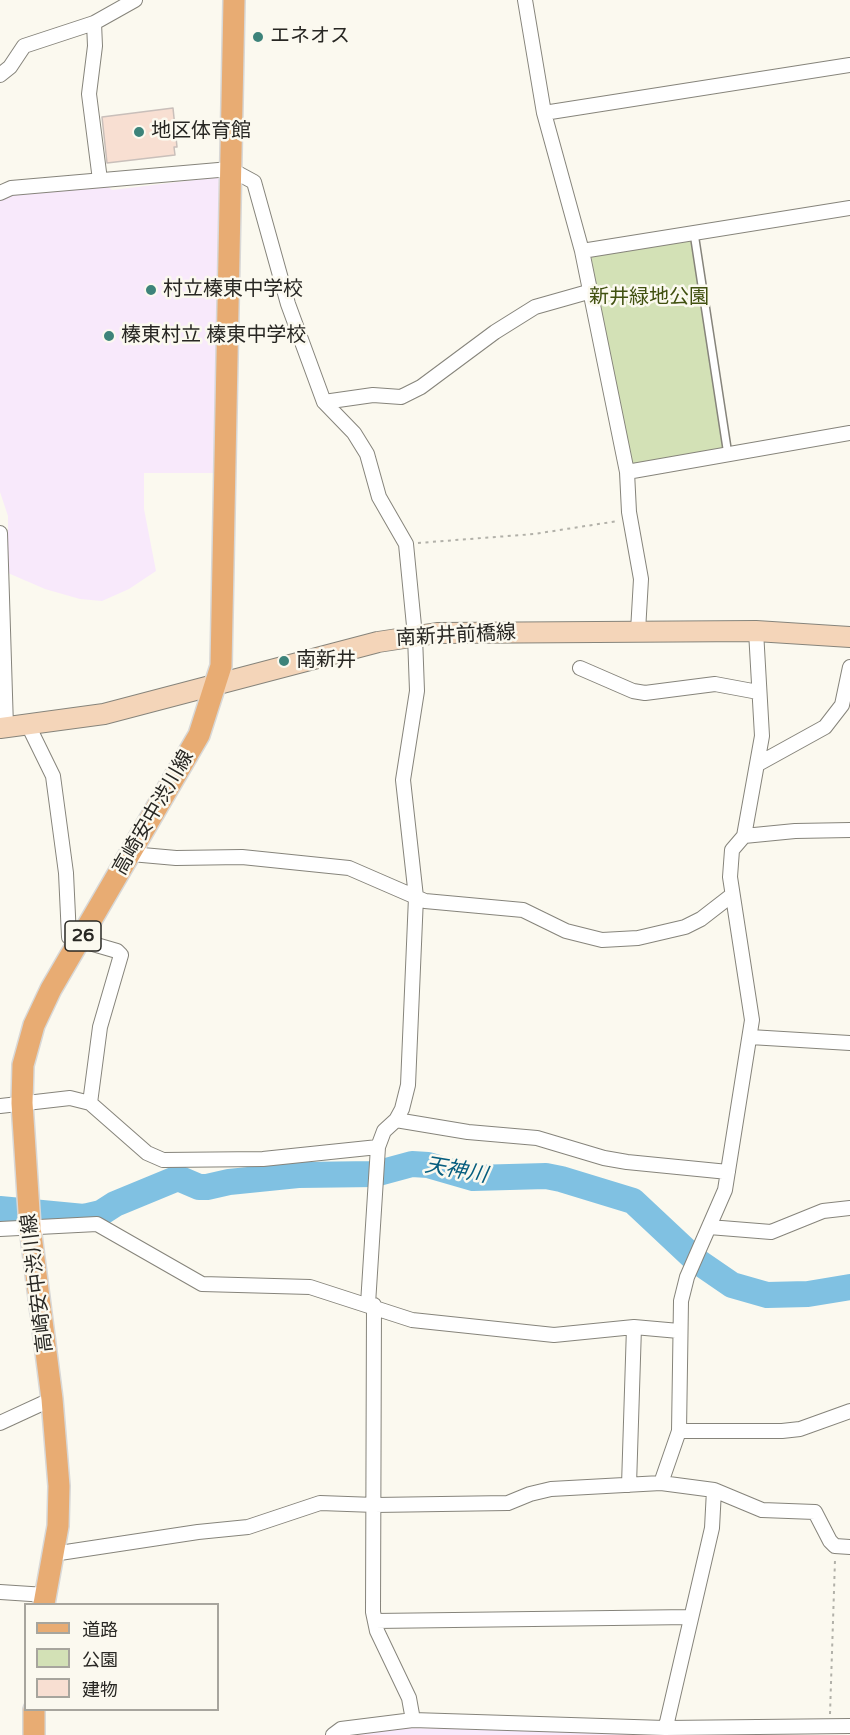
<!DOCTYPE html>
<html>
<head>
<meta charset="utf-8">
<style>
  body { margin:0 }
  #map { position:relative; width:850px; height:1735px; overflow:hidden; background:#fbf9ef; font-family:"Varela Round","Noto Sans JP",sans-serif }
  canvas { display:block }
  .legend { position:absolute; left:24px; top:1603px; width:195px; height:108px; box-sizing:border-box; background:#fbf9ef; border:2px solid #a7a59d; margin:0; padding:8px 10px; list-style:none; font-size:18px; color:#282723 }
  .legend li { display:flex; align-items:center; gap:12px; height:30px }
  .legend b { width:30px; border:2px solid #a7a59d }
</style>
</head>
<body>
<div id="map">
<canvas width="850" height="1735"></canvas>
<ul class="legend">
<li><b style="height:8px;background:#e8ac73"></b>道路</li>
<li><b style="height:16px;background:#d3e1b6"></b>公園</li>
<li><b style="height:16px;background:#f8dfd2"></b>建物</li>
</ul>
</div>
<script>
const context = document.querySelector('canvas').getContext('2d');
context.lineJoin = 'round';
function fill(path, color) { context.fillStyle = color; context.fill(path, 'evenodd'); }
const toPath = rows => new Path2D(rows.map(r => 'M' + r).join(''));
function stroke(path, color, width, dash) { context.strokeStyle = color; context.lineWidth = width; context.lineCap = dash ? 'butt' : 'round'; context.setLineDash(dash || []); context.stroke(path); }
function label(font, color, halo, rows, align = 'center') {
  context.font = font + ' "Varela Round","Noto Sans JP",sans-serif'; context.lineWidth = 5; context.setLineDash([]); context.textBaseline = 'middle'; context.strokeStyle = halo; context.fillStyle = color; for (const [text, x, y, turn = 0] of rows) {
    context.save(); context.translate(x, y); context.rotate((+turn || 0) * Math.PI / 180); context.textAlign = isNaN(turn) ? turn : align; if (halo) context.strokeText(text, 0, 0); context.fillText(text, 0, 0); context.restore();
  }
}
fill(toPath([
  [219,177,215,473,144,473,144,509,156,571,129,589,102,601,80,599,45,589,8,573,8,516,0,492,0,200,12,195,105,184,112,190],
  [395,1728,479,1729,650,1735,350,1735]
]), '#f8e9fb');
fill(toPath([
  [686,239,691,241,723,449,634,466,629,464,591,256]
]), '#d3e1b6');
stroke(toPath([
  [0,1209,84,1217,101,1213,115,1204,178,1178,199,1187,207,1187,229,1182,298,1175,375,1174,412,1164,428,1165,473,1178,546,1176,561,1179,633,1201,697,1261,732,1285,767,1295,808,1294,850,1287]
]), '#80c1e2', 26);
const building = toPath([
  [173,108,177,147,174,147,175,155,107,163,102,117,173,108]
]);
fill(building, '#f8dfd2');
stroke(building, '#c9bfba', 1.5);
const lane = toPath([
  [694,233,728,455]
]);
const street = toPath([
  [525,0,544,113,582,251,627,472,629,512,641,579,638,631],
  [94,23,95,46,89,94,100,180],
  [0,75,10,67,24,46,94,23,135,0],
  [544,113,850,65],
  [0,193,11,188,230,169,254,182,288,304,324,402,354,433,367,454,379,497,406,544,415,636,417,691,403,780,416,897,408,1085,402,1109,396,1120,384,1131,378,1147,368,1304],
  [582,251,850,208],
  [324,402,373,395,401,397,421,387,495,332,535,307,588,292],
  [627,472,850,433],
  [0,533,6,727],
  [580,668,633,691,645,693,715,684,758,692],
  [28,725,53,776,66,873,69,937,117,951,121,955,100,1027,90,1103],
  [758,764,825,727,842,705,850,667],
  [744,836,795,831,850,830],
  [131,854,176,858,242,857,349,868,425,901,523,910,566,931,602,940,638,938,685,927,701,919,732,895],
  [750,1037,850,1043],
  [0,1106,70,1098,90,1103,147,1153,163,1160,263,1159,378,1147],
  [396,1120,468,1132,537,1138,604,1158,627,1162,728,1172],
  [709,1227,771,1232,823,1211,850,1208],
  [0,1229,97,1224,202,1284,310,1287,412,1320,554,1335,634,1327,679,1331],
  [374,1305,373,1612,377,1631,409,1698,413,1720],
  [0,1423,52,1399],
  [679,1431,782,1431,800,1429,850,1411],
  [661,1483,679,1431,681,1301,687,1277,725,1190,752,1020,730,877,732,850,744,836,762,736,756,631],
  [629,1485,634,1327],
  [53,1554,198,1532,248,1527,320,1503,375,1505,508,1503,530,1494,551,1489,661,1483,714,1490,762,1510,815,1512,830,1541,835,1546,850,1547],
  [0,1592,46,1595],
  [375,1621,691,1617],
  [333,1735,341,1729,413,1720,665,1728,850,1726],
  [664,1735,712,1528,714,1490]
]);
const secondary = toPath([
  [0,728,104,714,378,642,437,633,756,631,850,637]
]);
const primary = toPath([
  [44,1604,58,1526,59,1486,52,1399,30,1227,22,1103,23,1065,34,1025,51,989,199,735,221,666,234,0],
  [34,1710,34,1735]
]);
stroke(lane, '#86847b', 10);
stroke(street, '#86847b', 16);
stroke(secondary, '#86847b', 22);
stroke(primary, '#d8d8d7', 24);
stroke(toPath([
  [418,543,534,534,618,521],
  [830,1714,835,1560]
]), '#b2b1a9', 2, [3, 4.5]);
stroke(lane, '#fff', 7);
stroke(street, '#fff', 14);
stroke(secondary, '#f4d5b9', 20);
stroke(primary, '#e8ac73', 21);
for (const [x, y, r, color] of [
  [258,37,6,"#3d837a"],
  [139,132,6,"#3d837a"],
  [151,290,6,"#3d837a"],
  [109,336,6,"#3d837a"],
  [284,661,6,"#3d837a"]
]) { const dot = new Path2D(); dot.arc(x, y, r, 0, 2 * Math.PI); context.fillStyle = color; context.fill(dot); stroke(dot, '#fbf9ef', 2); }
for (const [x, y, w] of [
  [83,936,36]
]) { const box = new Path2D(); box.roundRect(x - w / 2, y - 15, w, 30, 4.5); context.fillStyle = '#fbf9ef'; context.fill(box); stroke(box, '#282723', 1.5); }
label('bold 18px', '#282723', null, [
  ["26",83,936]
]);
label('20px', '#282723', '#fbf9ef', [
  ["エネオス",270,37],
  ["地区体育館",151,132],
  ["村立榛東中学校",163,290],
  ["榛東村立 榛東中学校",121,336],
  ["南新井",296,661]
], 'left');
label('20px', '#415110', '#fbf9ef', [
  ["新井緑地公園",649,298]
]);
label('20px', '#282723', '#fbf9ef', [
  ["南新井前橋線",456,636,-3],
  ["高崎安中渋川線",154,813,-60],
  ["高崎安中渋川線",38,1283,-97]
]);
label('italic 21px', '#065d7e', '#fbf9ef', [
  ["天神川",456,1171,10]
]);
</script>
</body>
</html>
